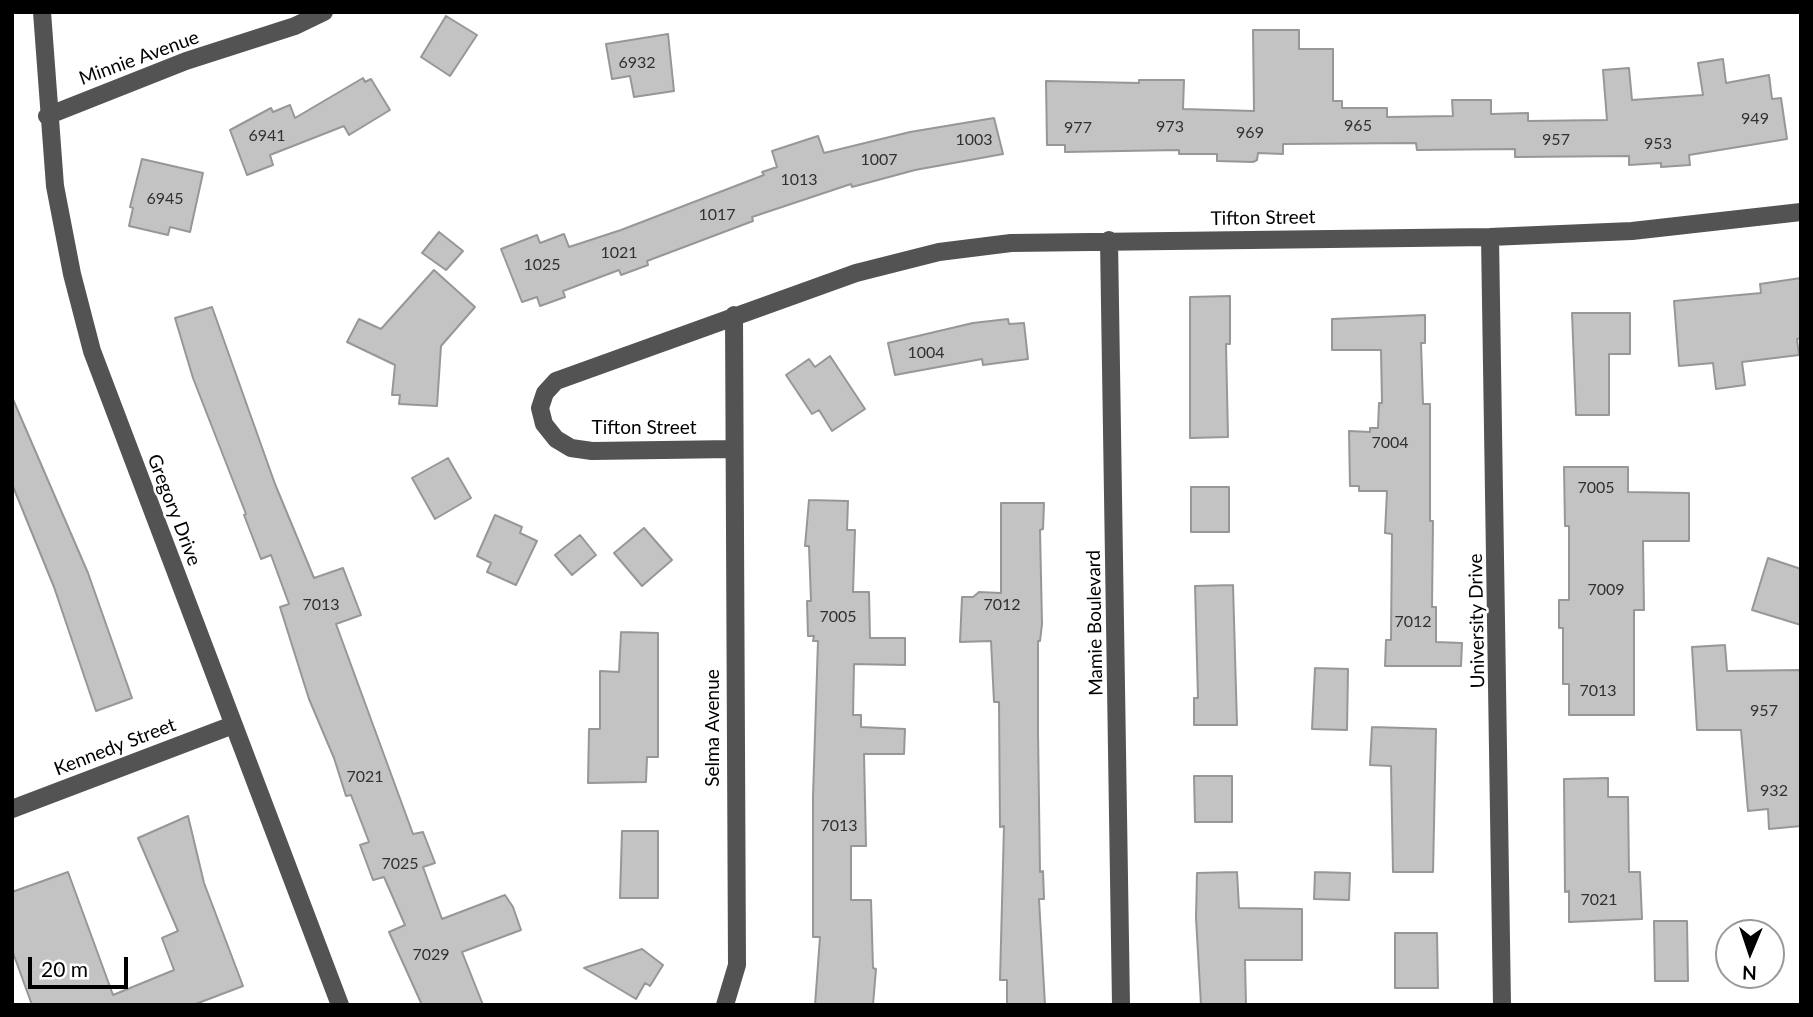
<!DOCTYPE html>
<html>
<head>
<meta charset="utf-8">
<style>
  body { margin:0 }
  #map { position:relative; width:1813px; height:1017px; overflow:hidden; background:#fff; font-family:Lato,sans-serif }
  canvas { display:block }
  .frame { position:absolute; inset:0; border:14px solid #000; pointer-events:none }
  .north { position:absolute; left:1715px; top:919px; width:70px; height:70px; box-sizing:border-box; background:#fff; border:2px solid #999; border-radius:50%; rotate:182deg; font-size:19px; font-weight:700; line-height:28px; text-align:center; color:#000 }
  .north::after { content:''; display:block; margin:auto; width:24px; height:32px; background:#000; clip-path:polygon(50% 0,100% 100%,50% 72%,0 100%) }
  .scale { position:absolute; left:28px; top:957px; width:100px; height:32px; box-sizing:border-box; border:4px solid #000; border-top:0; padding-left:9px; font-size:21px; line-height:24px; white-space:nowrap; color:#000; -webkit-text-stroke:5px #fff; paint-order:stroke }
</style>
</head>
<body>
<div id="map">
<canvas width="1813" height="1017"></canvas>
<div class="frame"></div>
<div class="north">N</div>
<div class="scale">20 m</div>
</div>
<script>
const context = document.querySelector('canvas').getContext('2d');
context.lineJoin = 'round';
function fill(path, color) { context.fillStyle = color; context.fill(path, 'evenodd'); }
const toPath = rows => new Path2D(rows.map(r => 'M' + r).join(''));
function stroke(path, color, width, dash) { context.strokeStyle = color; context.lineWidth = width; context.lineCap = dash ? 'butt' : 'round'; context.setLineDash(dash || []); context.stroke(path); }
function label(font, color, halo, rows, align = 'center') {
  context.font = font + ' Lato,sans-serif'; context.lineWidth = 5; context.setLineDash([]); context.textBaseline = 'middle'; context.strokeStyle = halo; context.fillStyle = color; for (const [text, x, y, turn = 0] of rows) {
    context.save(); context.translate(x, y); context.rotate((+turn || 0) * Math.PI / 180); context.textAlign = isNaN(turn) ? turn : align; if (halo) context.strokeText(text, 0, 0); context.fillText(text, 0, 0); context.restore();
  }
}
const building = toPath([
  [446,16,477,35,450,76,421,57,446,16],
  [1253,30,1299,30,1299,49,1333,49,1333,101,1342,101,1342,108,1387,108,1387,117,1453,116,1452,100,1491,100,1491,114,1528,113,1528,121,1607,120,1603,70,1629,68,1632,100,1703,95,1698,63,1723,59,1726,83,1769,75,1772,99,1781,98,1787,139,1689,155,1690,165,1661,167,1661,163,1629,165,1629,156,1515,157,1515,149,1417,150,1416,143,1283,144,1283,154,1258,153,1257,160,1253,162,1217,161,1217,154,1179,154,1179,150,1065,152,1065,145,1047,145,1046,81,1139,83,1139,80,1184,80,1183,109,1254,111,1253,30],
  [668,34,674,91,634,97,630,76,612,79,606,44,668,34],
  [363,78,365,82,371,79,390,110,349,135,344,126,270,155,273,165,247,175,230,130,271,108,273,112,290,105,295,118,363,78],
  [994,118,1003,154,915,170,852,187,851,184,752,217,753,221,647,261,648,265,621,275,619,270,563,291,565,297,540,306,537,297,522,302,501,249,537,235,540,243,564,234,569,247,621,230,764,175,762,172,777,167,772,151,818,136,824,153,910,132,994,118],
  [142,159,203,173,190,232,170,227,168,235,129,226,133,208,130,207,142,159],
  [439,232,463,251,446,270,422,253,439,232],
  [434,270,475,307,441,346,437,406,399,404,400,395,392,395,395,365,347,342,359,319,381,329,434,270],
  [1801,278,1801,338,1797,339,1799,355,1742,362,1745,385,1716,389,1713,363,1679,366,1674,301,1761,293,1760,284,1801,278],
  [1230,296,1230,344,1226,344,1228,437,1190,438,1190,297,1230,296],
  [212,307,275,484,314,578,343,568,361,615,336,624,413,834,423,832,435,863,423,867,442,919,505,895,513,907,521,930,462,952,483,1005,422,1005,389,932,405,925,384,877,373,880,360,845,369,842,351,795,346,796,334,758,309,699,280,607,289,604,271,555,261,559,244,515,246,514,193,378,175,318,212,307],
  [1572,313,1630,313,1630,354,1609,354,1609,415,1576,415,1572,313],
  [1425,315,1425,343,1421,343,1423,404,1430,404,1430,521,1433,521,1432,607,1436,607,1436,642,1462,643,1461,666,1385,666,1386,640,1391,640,1392,534,1385,533,1387,491,1359,491,1359,486,1350,486,1349,431,1370,432,1370,428,1378,428,1379,403,1382,403,1381,350,1332,350,1332,319,1425,315],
  [1008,319,1009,324,1024,323,1028,359,983,365,982,359,895,375,888,343,973,323,1008,319],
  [830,356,865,409,832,431,819,410,812,414,786,375,809,359,815,367,830,356],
  [12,397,88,573,132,698,96,711,54,587,12,484,12,397],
  [448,458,471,498,435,519,412,478,448,458],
  [1564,467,1628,467,1628,492,1689,493,1689,541,1643,541,1644,610,1634,610,1634,715,1569,715,1569,684,1563,684,1563,628,1559,628,1559,600,1569,600,1569,526,1565,526,1564,467],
  [1191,487,1229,487,1229,532,1191,532,1191,487],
  [809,500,848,501,847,530,855,530,853,592,869,592,870,638,905,638,905,665,854,664,853,715,861,715,861,727,905,729,904,754,864,754,866,846,851,846,851,900,871,900,873,968,876,969,873,1005,815,1005,820,937,813,937,813,796,818,641,813,641,814,636,808,636,807,601,811,601,809,546,805,546,809,500],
  [1001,503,1044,503,1043,529,1040,530,1042,624,1040,641,1038,641,1038,732,1040,872,1043,871,1044,899,1039,899,1045,1005,1007,1005,1007,980,1000,980,1004,826,1000,827,999,702,994,702,991,641,960,642,962,597,973,597,979,592,1001,593,1001,503],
  [495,515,522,527,520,533,537,541,516,585,487,572,491,563,477,556,495,515],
  [644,528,672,560,642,586,614,553,644,528],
  [580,535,596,555,572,575,555,555,580,535],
  [1768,558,1801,569,1801,625,1752,610,1768,558],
  [1233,585,1237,725,1194,725,1194,698,1198,698,1195,586,1233,585],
  [621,632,658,633,658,757,647,757,646,782,588,783,589,729,600,729,600,671,619,672,621,632],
  [1725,645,1727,671,1801,670,1801,826,1769,829,1768,809,1748,811,1741,730,1697,730,1692,647,1725,645],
  [1315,668,1348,669,1347,730,1312,729,1315,668],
  [1372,727,1436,729,1433,872,1393,872,1391,766,1370,765,1372,727],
  [1194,776,1232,776,1232,822,1195,822,1194,776],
  [1608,778,1608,797,1628,797,1629,872,1640,872,1642,919,1569,922,1569,891,1565,892,1564,779,1608,778],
  [188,816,204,883,243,986,193,1005,32,1005,12,950,12,892,68,872,113,995,174,970,162,938,178,931,138,838,188,816],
  [622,831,658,831,658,898,620,898,622,831],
  [1237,872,1239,908,1302,909,1302,960,1245,960,1246,1005,1201,1005,1196,918,1197,873,1237,872],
  [1315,872,1350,873,1349,900,1314,899,1315,872],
  [1654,921,1687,921,1688,981,1655,981,1654,921],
  [1395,933,1437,933,1438,988,1395,988,1395,933],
  [642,949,663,965,650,986,645,983,636,999,584,968,642,949]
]);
fill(building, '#c3c3c3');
stroke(building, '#979797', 2);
stroke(toPath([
  [42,12,55,186,72,274,92,351,340,1005],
  [47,116,186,61,295,26,324,12],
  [1490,237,1502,1005],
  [1109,240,1121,1005],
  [733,449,592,451,571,448,556,439,544,424,540,408,545,393,556,381,856,273,939,252,1011,243,1490,237,1632,231,1801,212],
  [12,809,233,725],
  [725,1005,737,965,734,315]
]), '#535353', 18);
label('16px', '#313131', null, [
  ["6932",637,63],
  ["949",1755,119],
  ["965",1358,126],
  ["973",1170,127],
  ["977",1078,128],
  ["969",1250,133],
  ["6941",267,136],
  ["1003",974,140],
  ["957",1556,140],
  ["953",1658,144],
  ["1007",879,160],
  ["1013",799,180],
  ["6945",165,199],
  ["1017",717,215],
  ["1021",619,253],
  ["1025",542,265],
  ["1004",926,353],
  ["7004",1390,443],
  ["7005",1596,488],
  ["7009",1606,590],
  ["7013",321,605],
  ["7012",1002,605],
  ["7005",838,617],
  ["7012",1413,622],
  ["7013",1598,691],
  ["957",1764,711],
  ["7021",365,777],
  ["932",1774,791],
  ["7013",839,826],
  ["7025",400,864],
  ["7021",1599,900],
  ["7029",431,955]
]);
label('19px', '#000', '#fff', [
  ["Minnie Avenue",139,58,-20],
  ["Tifton Street",1263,218,-1],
  ["Tifton Street",644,428],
  ["Gregory Drive",174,510,69],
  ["University Drive",1477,621,-91],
  ["Mamie Boulevard",1095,623,-91],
  ["Selma Avenue",713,728,-90],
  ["Kennedy Street",115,747,-21]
]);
</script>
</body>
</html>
